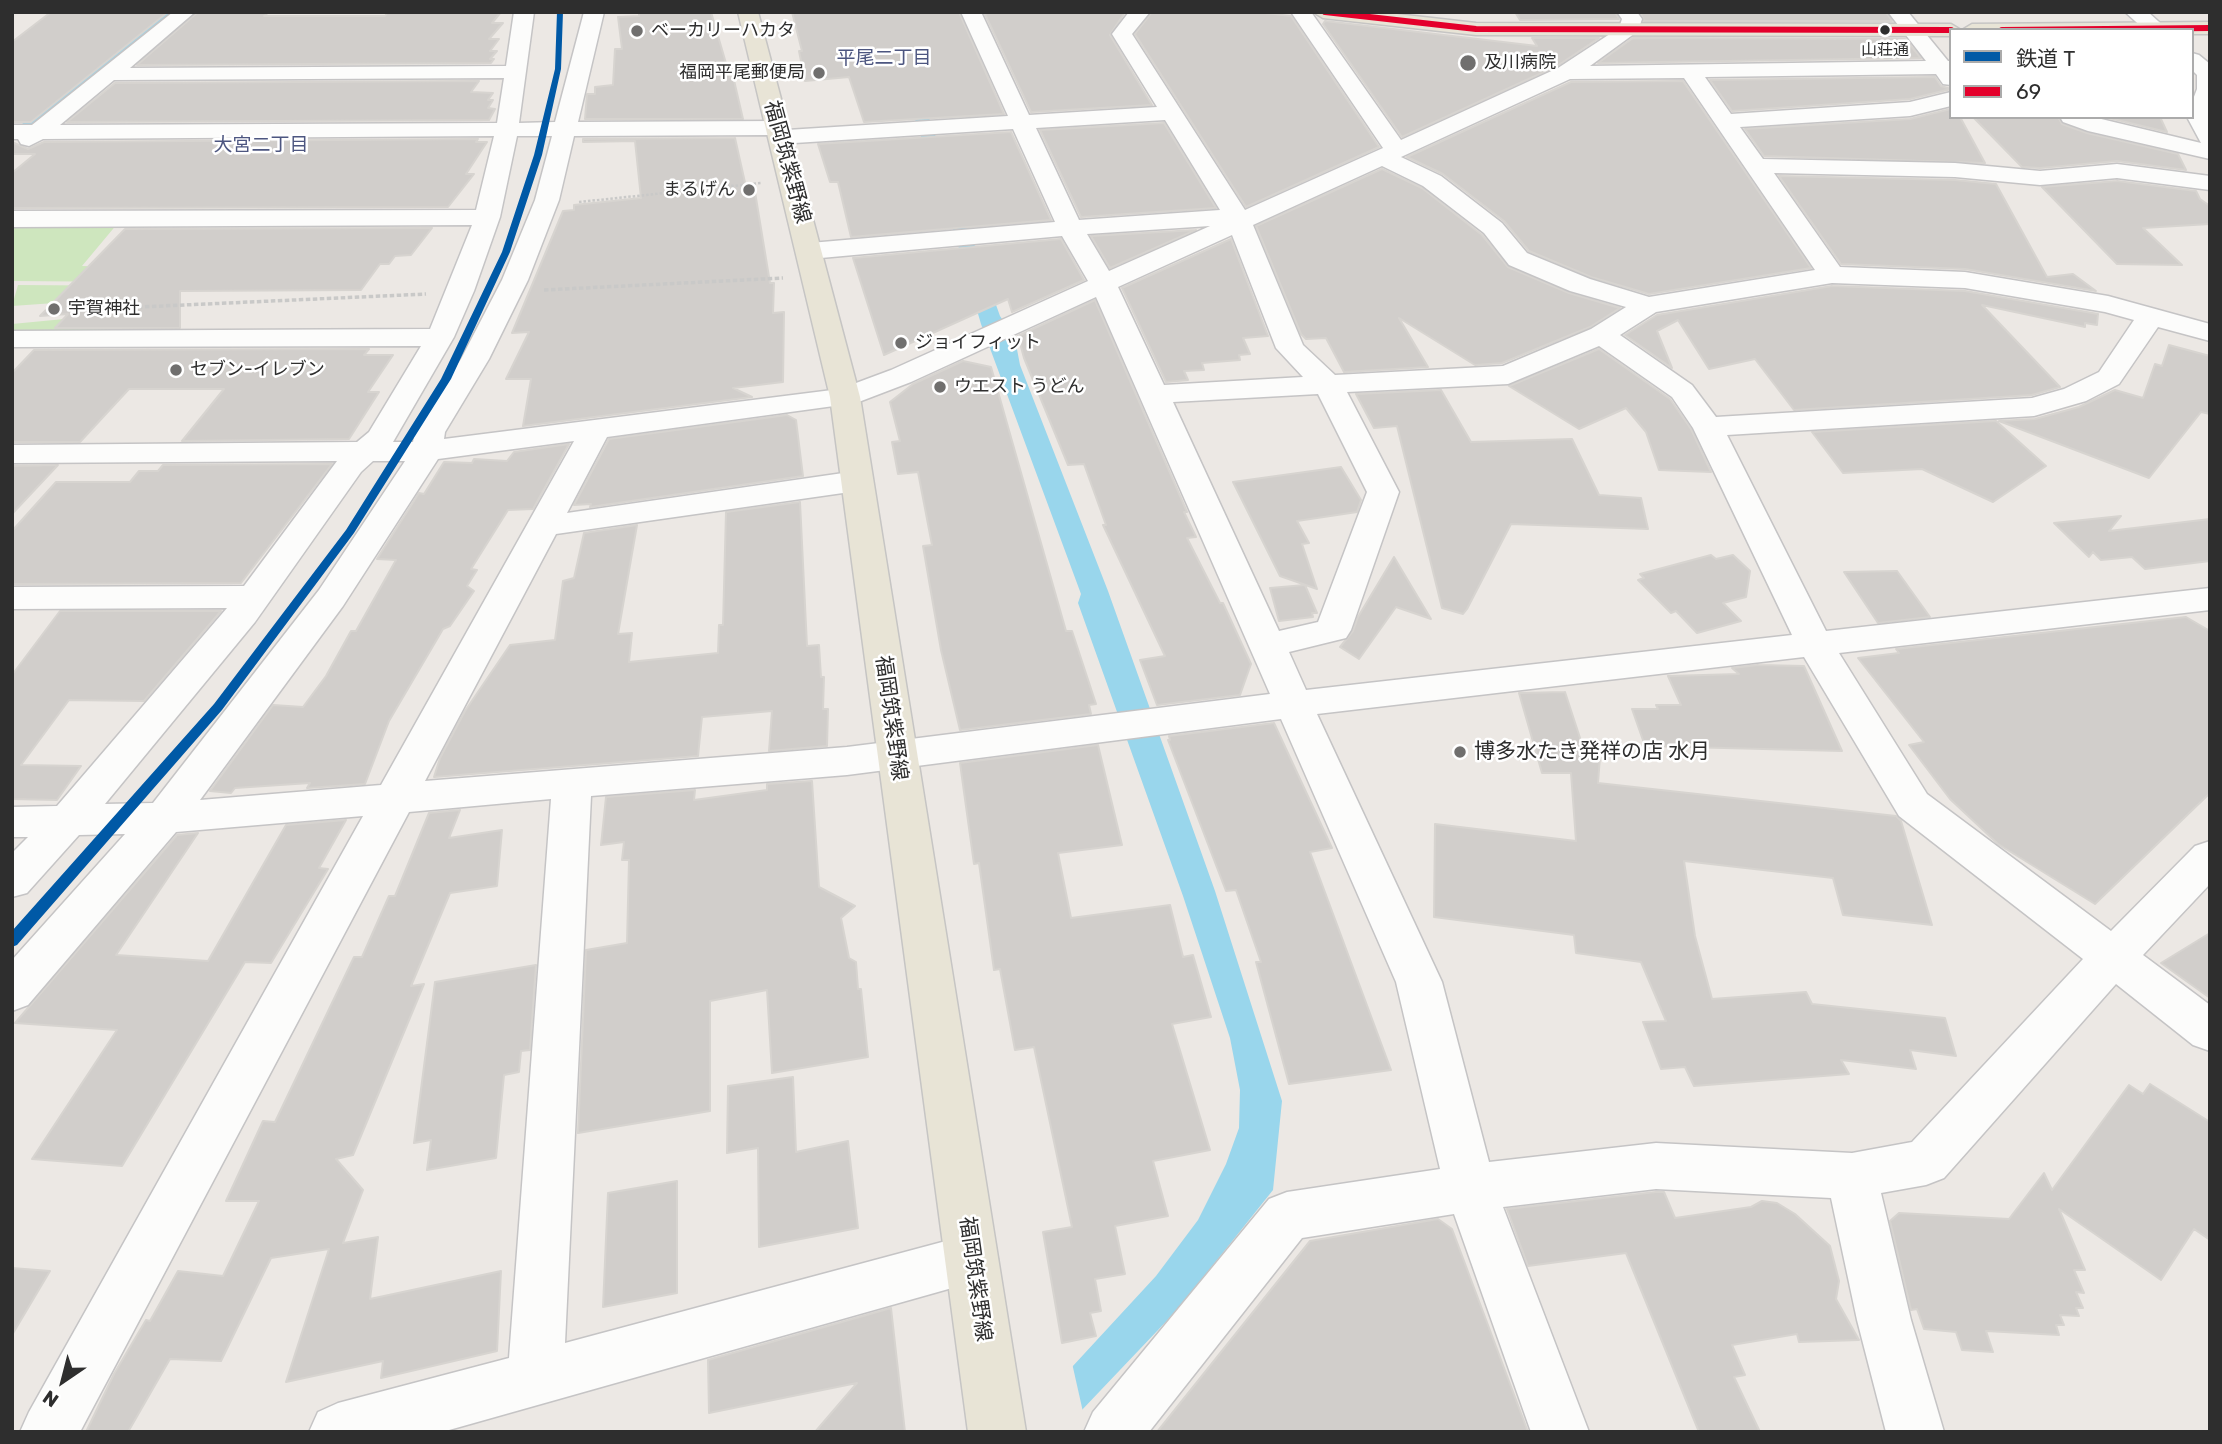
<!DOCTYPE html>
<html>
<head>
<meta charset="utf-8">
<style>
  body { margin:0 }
  #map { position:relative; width:2222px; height:1444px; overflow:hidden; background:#ece8e4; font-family:Rubik,"Noto Sans JP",sans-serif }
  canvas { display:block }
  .frame { position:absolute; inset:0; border:14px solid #2e2e2e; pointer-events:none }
  .legend { position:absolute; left:1949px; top:28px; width:245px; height:91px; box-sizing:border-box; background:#fff; border:2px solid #ababab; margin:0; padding:9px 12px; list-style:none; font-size:21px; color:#2e2e2e }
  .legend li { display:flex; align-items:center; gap:14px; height:35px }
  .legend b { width:35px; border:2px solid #ababab }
  .north { position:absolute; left:28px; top:1346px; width:70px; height:70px; -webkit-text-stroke:5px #fff; paint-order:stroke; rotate:215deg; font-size:19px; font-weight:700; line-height:28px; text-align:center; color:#2e2e2e }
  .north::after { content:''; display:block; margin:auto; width:24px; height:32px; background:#2e2e2e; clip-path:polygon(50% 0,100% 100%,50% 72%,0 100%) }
</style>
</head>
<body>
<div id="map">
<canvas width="2222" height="1444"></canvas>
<div class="frame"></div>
<ul class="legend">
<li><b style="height:9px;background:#0059a6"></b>鉄道 T</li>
<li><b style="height:9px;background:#e4002b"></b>69</li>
</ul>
<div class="north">N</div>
</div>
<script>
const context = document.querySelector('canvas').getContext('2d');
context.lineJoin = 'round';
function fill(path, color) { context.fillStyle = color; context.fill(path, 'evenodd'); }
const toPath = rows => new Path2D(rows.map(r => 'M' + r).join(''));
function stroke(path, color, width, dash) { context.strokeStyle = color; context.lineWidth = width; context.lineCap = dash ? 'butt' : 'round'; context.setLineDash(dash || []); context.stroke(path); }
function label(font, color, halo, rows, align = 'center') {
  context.font = font + ' Rubik,"Noto Sans JP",sans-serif'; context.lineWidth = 5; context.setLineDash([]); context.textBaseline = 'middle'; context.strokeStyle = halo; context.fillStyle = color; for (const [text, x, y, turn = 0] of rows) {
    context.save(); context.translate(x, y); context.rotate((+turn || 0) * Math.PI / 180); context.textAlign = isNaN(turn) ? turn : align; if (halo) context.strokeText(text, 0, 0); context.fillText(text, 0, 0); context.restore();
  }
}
fill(toPath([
  [12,222,118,223,82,266,151,268,139,282,12,281],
  [18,285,166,286,69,302,12,306],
  [148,311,135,332,12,333,12,324]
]), '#cee6be');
fill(toPath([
  [167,12,181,12,38,124,22,124],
  [878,12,891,12,1000,316,1015,339,1020,365,1108,591,1215,891,1282,1101,1273,1190,1178,1309,1061,1432,1012,1432,1156,1276,1198,1220,1226,1164,1239,1128,1240,1090,1230,1038,1183,896,1078,603,1081,594,981,324,955,235]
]), '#99d6ec');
fill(toPath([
  [1072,1363,1083,1412,1066,1432,1009,1432]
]), '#ece8e4');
const building = toPath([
  [51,12,168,12,31,122,12,122,12,42,51,12],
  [198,12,269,12,264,16,385,16,388,12,501,12,492,23,503,23,489,39,499,39,490,51,497,51,490,59,494,59,491,63,137,65,198,12],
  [639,12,711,12,730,77,733,76,743,119,585,119,587,94,595,94,595,87,613,85,615,49,622,49,618,17,639,16,639,12],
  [792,12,959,12,1004,114,864,122,849,77,805,81,799,51,802,51,792,12],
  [984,12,1125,12,1110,35,1152,105,1031,112,984,12],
  [1152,12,1257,12,1291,16,1379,147,1246,207,1135,34,1152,12],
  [1515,12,1615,12,1619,19,1520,20,1515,12],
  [1640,12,1886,12,1892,21,1644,21,1640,12],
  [1325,21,1537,46,1532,38,1599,38,1557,66,1402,137,1323,24,1325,21],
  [1633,38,1905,39,1921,58,1598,63,1633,38],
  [1935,77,1941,86,1951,89,1910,99,1732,111,1710,80,1935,77],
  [479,81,471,92,493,93,488,100,493,100,488,108,495,109,489,120,67,122,115,83,479,81],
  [1683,81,1811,268,1649,294,1591,277,1529,251,1504,221,1443,174,1407,157,1571,82,1683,81],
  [1951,109,1951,117,1960,117,1985,163,1764,156,1745,129,1910,119,1951,109],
  [1973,117,2058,117,2062,124,2087,133,2178,154,2186,170,2117,161,2040,168,2022,167,1973,117],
  [2105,117,2160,117,2167,132,2105,117],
  [1164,123,1216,208,1081,217,1040,130,1164,123],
  [1011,132,1051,220,851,237,838,182,830,182,818,144,1011,132],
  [735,138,746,187,754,186,770,283,774,283,773,313,784,312,783,382,733,388,752,397,523,426,531,379,506,379,529,332,512,333,563,211,574,210,574,205,641,198,635,141,583,142,583,139,735,138],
  [478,139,476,142,487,142,466,174,474,174,448,207,12,208,12,173,35,154,12,154,12,142,28,149,44,142,478,139],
  [1382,169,1422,188,1482,235,1508,267,1569,293,1620,308,1590,327,1502,363,1475,365,1399,318,1428,367,1344,372,1326,338,1306,339,1301,334,1256,226,1382,169],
  [1779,176,1955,180,1996,184,2047,277,2073,274,2096,291,1965,269,1841,264,1779,176],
  [2117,181,2196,191,2200,199,2210,206,2210,224,2143,228,2182,265,2117,264,2042,187,2117,181],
  [432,228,411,255,395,256,389,264,380,264,361,290,180,291,180,328,55,328,68,314,40,316,125,229,432,228],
  [1196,230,1110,268,1091,236,1196,230],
  [1061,239,1084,280,1012,312,1008,299,884,355,853,258,1061,239],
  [1231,239,1268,336,1243,338,1250,354,1239,355,1240,360,1202,363,1204,370,1184,371,1188,380,1166,382,1122,288,1231,239],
  [1832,286,1965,291,2098,314,2097,325,2085,323,2085,327,1982,305,2060,387,2032,395,1794,410,1755,359,1709,369,1678,320,1657,331,1672,368,1625,335,1657,315,1832,286],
  [1095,300,1187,512,1184,512,1196,537,1187,538,1220,603,1223,603,1251,664,1240,695,1157,705,1140,660,1165,656,1103,525,1106,525,1084,464,1068,465,1024,358,1018,336,1095,300],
  [2169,345,2210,356,2210,414,2201,412,2149,478,1999,421,2035,419,2079,407,2115,390,2143,398,2155,364,2162,366,2169,345],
  [369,349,364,355,393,355,368,392,379,392,349,439,182,441,224,389,129,389,80,442,12,442,12,373,34,350,369,349],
  [1599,349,1670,399,1691,429,1711,472,1659,470,1646,432,1626,408,1579,429,1509,386,1599,349],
  [963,361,991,367,1066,631,1072,631,1096,704,1089,705,1091,714,960,730,941,650,923,546,932,545,918,472,898,474,892,442,900,441,890,402,913,384,963,361],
  [1441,390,1471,442,1572,439,1599,495,1641,498,1648,529,1511,524,1467,609,1463,614,1442,608,1397,426,1374,428,1356,394,1441,390],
  [787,415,796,420,803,476,590,507,591,504,574,505,609,439,787,415],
  [1996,421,2046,466,1993,502,1922,469,1843,473,1812,432,1996,421],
  [569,444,533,509,508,510,471,569,477,570,467,586,474,591,450,626,443,629,389,721,365,784,307,788,310,783,235,788,231,793,210,791,273,705,303,707,326,676,351,631,356,631,396,560,377,559,419,493,424,494,444,462,472,463,474,459,507,461,514,452,569,444],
  [332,464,241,583,12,584,12,531,56,482,130,482,139,471,158,471,163,465,332,464],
  [58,465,12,514,12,466,58,465],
  [1341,467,1361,500,1357,512,1297,521,1309,543,1302,544,1317,589,1280,576,1233,482,1341,467],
  [800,502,807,646,819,645,821,677,824,677,823,709,828,709,827,746,769,751,772,711,702,717,698,756,434,777,440,758,465,711,510,645,555,640,563,581,574,578,584,533,637,525,618,634,632,633,629,662,718,653,719,625,723,625,726,512,800,502],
  [2121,516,2109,531,2210,519,2210,561,2145,569,2132,557,2101,560,2093,552,2089,557,2054,523,2121,516],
  [1711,555,1716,559,1733,555,1750,571,1746,597,1723,603,1741,621,1697,633,1676,611,1671,613,1638,580,1644,578,1640,574,1711,555],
  [1394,557,1431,619,1396,607,1359,659,1340,647,1353,631,1358,617,1394,557],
  [1897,571,1930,617,1878,623,1844,572,1897,571],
  [1305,585,1317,613,1312,613,1313,617,1279,621,1270,588,1305,585],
  [60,611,221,611,144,701,69,700,21,765,81,766,57,800,12,799,12,675,60,611],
  [2186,617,2210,631,2210,793,2095,904,1998,844,1950,799,1909,745,1924,742,1858,658,1899,653,1896,649,2186,617],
  [1758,665,1804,666,1842,751,1645,746,1632,709,1658,709,1656,705,1681,705,1668,676,1739,674,1732,668,1758,665],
  [1565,692,1582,744,1601,744,1598,783,1896,816,1901,821,1932,925,1843,915,1833,878,1684,861,1695,936,1712,999,1806,992,1812,1004,1945,1018,1956,1056,1910,1050,1916,1069,1841,1060,1849,1074,1694,1086,1685,1067,1661,1069,1643,1022,1666,1021,1641,962,1576,953,1574,935,1434,917,1435,824,1576,841,1571,773,1542,773,1519,693,1565,692],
  [1274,723,1332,848,1310,852,1391,1070,1289,1084,1256,962,1261,962,1236,890,1226,891,1168,740,1170,740,1169,736,1274,723],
  [1098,745,1122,845,1058,853,1071,918,1170,905,1183,957,1193,955,1211,1017,1172,1024,1210,1150,1153,1161,1168,1216,1115,1226,1125,1274,1095,1279,1101,1311,1090,1313,1096,1336,1062,1343,1043,1232,1072,1227,1034,1047,1015,1050,1000,969,994,970,979,863,974,864,960,763,1098,745],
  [812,781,819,887,855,906,841,918,849,958,856,962,858,989,861,989,868,1057,772,1073,767,990,710,1001,710,1111,578,1133,586,950,627,943,629,860,622,860,624,842,601,845,606,797,695,790,694,800,767,790,767,784,812,781],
  [460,810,449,838,502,830,497,886,450,893,411,986,424,984,353,1155,336,1159,363,1190,343,1243,378,1237,370,1299,501,1271,497,1351,381,1378,383,1361,286,1382,329,1249,271,1258,221,1361,170,1359,128,1432,86,1432,114,1374,146,1320,150,1321,178,1271,223,1276,259,1201,226,1201,263,1121,275,1122,354,957,362,957,389,896,395,896,429,813,460,810],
  [346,820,319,868,328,869,271,963,245,962,122,1166,32,1159,117,1030,15,1023,177,835,198,833,116,955,208,961,286,825,346,820],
  [2210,933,2210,998,2161,963,2210,933],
  [536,965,530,1050,521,1051,519,1072,504,1075,496,1158,427,1170,431,1140,414,1143,435,982,536,965],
  [793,1077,796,1152,848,1141,858,1228,759,1247,758,1148,727,1153,728,1086,793,1077],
  [2150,1084,2210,1122,2210,1240,2194,1229,2161,1280,2059,1209,2085,1270,2074,1270,2084,1293,2076,1292,2083,1308,2076,1308,2079,1316,2060,1315,2064,1325,2056,1325,2059,1335,1986,1331,1993,1352,1962,1350,1956,1332,1924,1329,1917,1309,1911,1310,1890,1221,1899,1213,2009,1219,2044,1173,2052,1190,2129,1085,2143,1094,2150,1084],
  [677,1181,677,1293,603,1307,608,1193,677,1181],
  [1656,1192,1664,1192,1675,1218,1751,1207,1762,1201,1777,1203,1795,1214,1830,1246,1839,1281,1836,1299,1859,1340,1799,1342,1797,1334,1732,1345,1745,1375,1734,1377,1760,1432,1699,1432,1626,1253,1528,1266,1507,1209,1656,1192],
  [1438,1219,1452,1229,1528,1432,1157,1432,1310,1241,1438,1219],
  [12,1268,50,1271,12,1335,12,1268],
  [891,1308,905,1432,815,1432,857,1383,709,1413,708,1360,891,1308]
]);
fill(building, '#d1cecb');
stroke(building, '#d7d4d0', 2);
const minor = toPath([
  [173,12,195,12,130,68,506,66,514,12,534,12,519,123,555,122,584,12,604,12,578,122,777,121,785,123,787,130,1008,116,961,12,981,12,1029,115,1157,107,1112,34,1129,12,1150,12,1132,34,1245,210,1383,148,1291,12,1311,12,1401,140,1558,68,1619,28,1622,19,1617,12,1637,12,1642,19,1638,31,1590,66,1926,61,1888,12,1908,12,1948,61,1951,61,1951,85,1943,84,1936,74,1705,77,1731,114,1910,102,1951,92,1951,106,1910,116,1740,127,1763,159,1955,163,2040,171,2117,164,2210,176,2210,190,2117,178,2040,185,1955,177,1774,173,1840,267,1965,272,2108,296,2210,324,2210,341,2158,327,2119,384,2086,401,2034,416,1727,435,1826,631,2210,588,2210,610,1839,653,1927,794,2111,931,2195,846,2210,841,2210,884,2143,955,2210,1005,2210,1051,2193,1045,2116,984,1944,1178,1926,1185,1881,1193,1911,1320,1944,1432,1886,1432,1857,1320,1831,1198,1656,1189,1503,1207,1589,1432,1531,1432,1454,1214,1302,1238,1149,1432,1084,1432,1093,1412,1269,1199,1287,1192,1440,1169,1396,982,1281,719,847,775,591,796,565,1343,972,1234,991,1241,998,1259,991,1277,442,1432,309,1432,318,1412,338,1403,509,1358,551,799,409,812,80,1432,20,1432,29,1412,363,816,176,832,28,1005,12,1011,12,960,125,834,79,835,27,893,12,897,12,853,28,837,12,837,12,807,57,806,227,608,12,609,12,587,244,586,337,461,12,463,12,445,357,442,369,432,421,346,12,347,12,331,430,329,472,225,12,227,12,211,476,210,494,136,43,139,29,146,21,144,18,139,12,139,12,125,32,125,173,12],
  [504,78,497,123,60,125,114,80,504,78],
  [1684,78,1815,270,1649,297,1590,279,1527,253,1502,223,1441,176,1401,157,1570,79,1684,78],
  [1165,120,1220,210,1079,220,1036,128,1165,120],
  [1013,129,1055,222,810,243,801,245,797,251,801,257,810,259,1062,236,1088,281,891,370,840,389,444,439,445,432,489,359,528,280,559,200,574,136,769,135,771,142,779,144,1013,129],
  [517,136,552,136,535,200,502,280,461,359,415,432,413,442,393,442,454,337,474,291,500,217,517,136],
  [1382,166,1423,186,1484,233,1509,265,1570,291,1626,307,1591,329,1503,366,1335,375,1303,345,1253,225,1382,166],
  [1210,226,1109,271,1087,234,1210,226],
  [1232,235,1276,348,1303,377,1164,385,1118,287,1232,235],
  [1832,283,1965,288,2105,312,2134,320,2099,372,2064,389,2032,398,1716,417,1692,385,1620,335,1656,312,1832,283],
  [1096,297,1270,694,847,747,425,781,556,534,857,491,868,488,873,481,868,474,857,471,567,513,607,437,856,403,911,382,1096,297],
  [1599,346,1672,397,1693,428,1792,635,1306,690,1289,652,1346,638,1351,630,1399,492,1347,392,1508,384,1599,346],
  [1318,394,1367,492,1318,622,1279,631,1173,402,1318,394],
  [574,441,381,785,200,800,343,606,438,459,574,441],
  [373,461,405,461,319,590,153,803,105,804,255,622,361,472,373,461],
  [1804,657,1899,816,2083,959,1912,1142,1852,1153,1656,1143,1489,1162,1442,982,1317,714,1804,657],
  [2125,12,2148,12,2168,30,2145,30,2125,12],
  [2192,53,2199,55,2210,64,2210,159,2088,131,2063,122,2060,117,2093,117,2201,143,2187,117,2192,117,2192,102,2197,89,2197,75,2192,70,2192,53]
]);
const major = toPath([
  [738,12,758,12,860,397,1026,1432,968,1432,830,397,738,12],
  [1313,12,1379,12,1476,23,1951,24,1961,30,1951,30,1951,36,1476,35,1323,18,1313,12],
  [2210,22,2210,34,2192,34,2192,30,1962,30,1972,24,2210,22]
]);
stroke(minor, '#c5c4c5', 3);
stroke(major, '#c6c5c4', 3);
stroke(toPath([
  [579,202,761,183]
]), '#c9c9c8', 2.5, [2.5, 2]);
stroke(toPath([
  [544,290,783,278],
  [96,309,426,294]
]), '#c9c9c8', 3.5, [4.5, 2.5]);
fill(minor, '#fcfcfb');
fill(major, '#e8e4d6');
stroke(toPath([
  [1325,12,1476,29,1951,30],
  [2002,30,2210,28]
]), '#e4002b', 6);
fill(toPath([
  [557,12,563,12,561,69,542,155,510,252,451,379,354,533,222,710,17,945,12,947,12,931,214,704,346,530,441,379,502,252,534,155,555,69,557,12]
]), '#0059a6');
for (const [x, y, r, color] of [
  [1885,30,6,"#2e2e2e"],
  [637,31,7,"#706f6e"],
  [1468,63,9,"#706f6e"],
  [819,73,7,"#706f6e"],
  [749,190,7,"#706f6e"],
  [54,309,7,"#706f6e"],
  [901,343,7,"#706f6e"],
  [176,370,7,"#706f6e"],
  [940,387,7,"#706f6e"],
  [1460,752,7,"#706f6e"]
]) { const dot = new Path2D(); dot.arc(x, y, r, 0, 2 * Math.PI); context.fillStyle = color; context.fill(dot); stroke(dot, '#fff', 2.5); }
label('16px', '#2e2e2e', '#fff', [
  ["山荘通",1885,50]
]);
label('18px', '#2e2e2e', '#fff', [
  ["ベーカリーハカタ",651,31],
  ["及川病院",1484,63],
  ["福岡平尾郵便局",805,73,"right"],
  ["まるげん",735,190,"right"],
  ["宇賀神社",68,309],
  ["ジョイフィット",915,343],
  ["セブン-イレブン",190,370],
  ["ウエスト うどん",954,387]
], 'left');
label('19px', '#4d5680', '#fff', [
  ["平尾二丁目",884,59],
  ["大宮二丁目",261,146]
]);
label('21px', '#2e2e2e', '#fff', [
  ["福岡筑紫野線",787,162,75],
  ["福岡筑紫野線",891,718,82],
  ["福岡筑紫野線",975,1279,82]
]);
label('21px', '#2e2e2e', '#fff', [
  ["博多水たき発祥の店 水月",1474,752]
], 'left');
</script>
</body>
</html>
